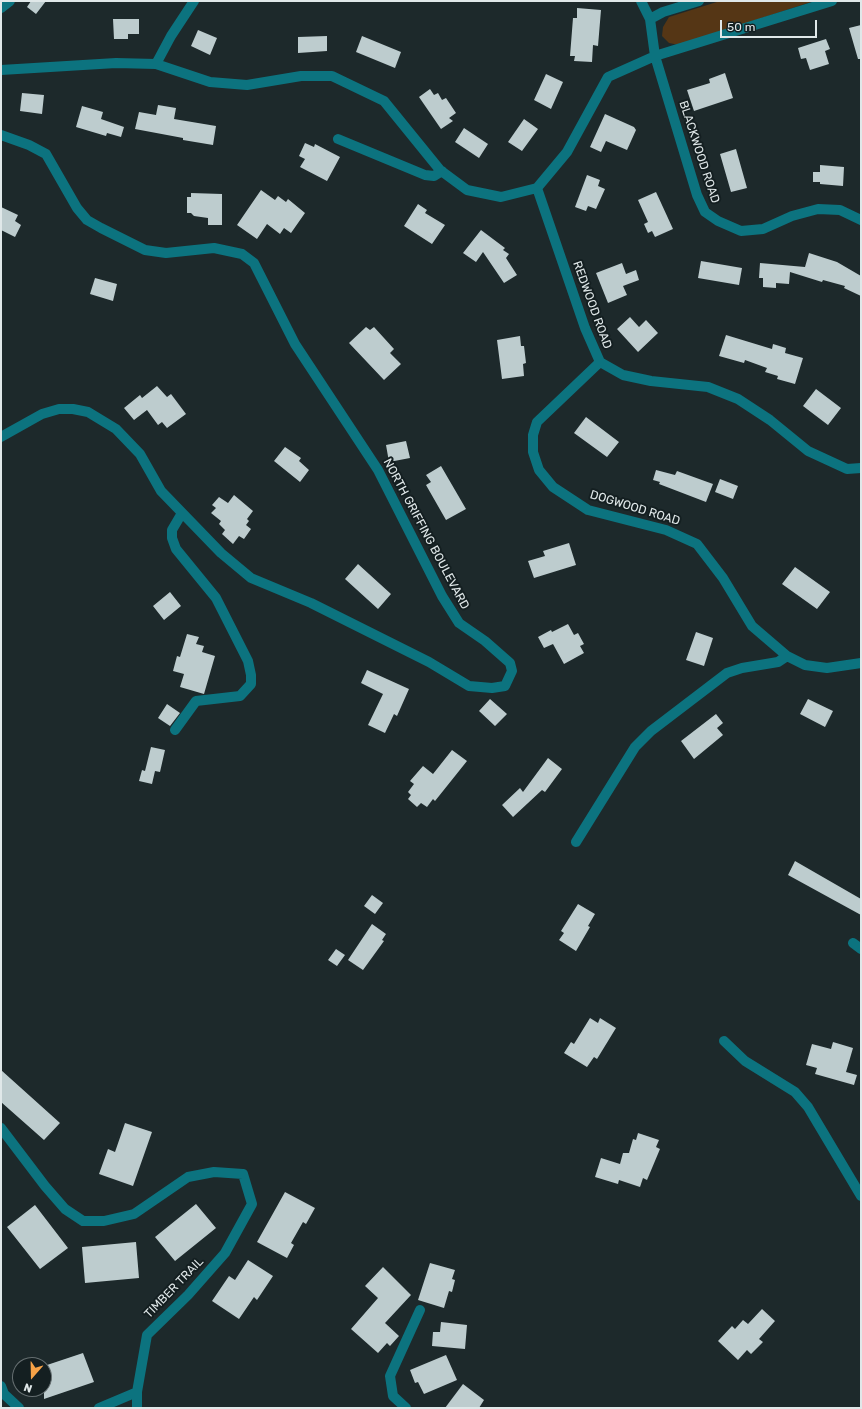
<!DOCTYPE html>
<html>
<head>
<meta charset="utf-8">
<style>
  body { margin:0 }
  #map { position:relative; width:862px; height:1409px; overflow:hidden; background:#1d292b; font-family:Rubik,sans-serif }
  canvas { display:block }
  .frame { position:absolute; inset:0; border:2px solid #e0e8e9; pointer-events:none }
  .north { position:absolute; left:12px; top:1357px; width:40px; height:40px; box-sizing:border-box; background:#141f21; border:1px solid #666f71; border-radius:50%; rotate:200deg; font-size:11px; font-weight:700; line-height:16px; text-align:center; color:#e0e8e9 }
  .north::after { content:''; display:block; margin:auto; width:14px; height:18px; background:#f6a247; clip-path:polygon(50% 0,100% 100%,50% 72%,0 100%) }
  .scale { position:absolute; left:720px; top:20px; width:97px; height:18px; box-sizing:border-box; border:2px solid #e0e8e9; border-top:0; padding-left:5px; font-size:12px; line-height:14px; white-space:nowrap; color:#e0e8e9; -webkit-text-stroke:3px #141f21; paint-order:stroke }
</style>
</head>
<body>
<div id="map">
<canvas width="862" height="1409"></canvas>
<div class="frame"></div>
<div class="north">N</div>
<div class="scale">50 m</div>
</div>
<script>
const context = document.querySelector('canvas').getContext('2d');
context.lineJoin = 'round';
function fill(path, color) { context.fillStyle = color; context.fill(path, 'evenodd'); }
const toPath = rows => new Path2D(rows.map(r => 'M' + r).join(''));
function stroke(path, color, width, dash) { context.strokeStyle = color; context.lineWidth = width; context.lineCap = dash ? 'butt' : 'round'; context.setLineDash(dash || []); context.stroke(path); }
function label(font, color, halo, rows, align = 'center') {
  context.font = font + ' Rubik,sans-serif'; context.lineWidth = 4; context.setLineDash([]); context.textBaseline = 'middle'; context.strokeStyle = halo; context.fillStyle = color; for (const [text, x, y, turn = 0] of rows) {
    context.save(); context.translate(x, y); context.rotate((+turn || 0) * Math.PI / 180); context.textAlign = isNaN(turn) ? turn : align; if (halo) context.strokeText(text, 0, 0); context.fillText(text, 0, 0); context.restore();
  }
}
fill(toPath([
  [720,1,814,1,679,45,669,43,662,36,663,27,669,17]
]), '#553615');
fill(toPath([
  [31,1,46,1,36,14,27,7],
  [577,8,601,10,598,46,593,45,592,62,574,61,575,56,570,56,573,18,577,18],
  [113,19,139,19,139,34,128,34,128,39,114,39],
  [861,25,861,59,858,59,849,28],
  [198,30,217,38,210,55,191,46],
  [327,36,327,51,298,53,298,37],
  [362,36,401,52,395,68,356,52],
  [826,39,830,49,825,51,829,64,810,70,806,58,801,59,798,48],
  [725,73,733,98,694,111,687,90,710,83,709,79],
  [546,74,563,82,551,109,534,100],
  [430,89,434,95,438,93,442,100,446,98,456,113,449,118,453,121,441,129,419,97],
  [22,93,44,95,42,114,20,111],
  [158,105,176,108,174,119,216,126,213,145,183,140,183,138,135,129,139,112,156,115],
  [82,106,103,112,101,119,124,127,121,137,107,133,106,136,76,127],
  [605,114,634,127,636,130,627,150,606,141,601,152,590,147],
  [524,119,538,129,522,151,508,142],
  [464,128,488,144,479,158,455,142],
  [305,143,314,147,315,144,340,157,327,181,300,167,305,159,299,156],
  [736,149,747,188,731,192,720,154],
  [820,165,844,167,843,186,820,184,820,182,813,182,813,172,820,172],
  [587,175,600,180,598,186,605,189,596,209,588,206,586,211,575,207],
  [261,190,275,200,278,196,286,202,288,199,305,213,291,233,284,228,280,234,267,224,257,239,237,225],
  [656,192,673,229,655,237,652,231,648,233,644,224,648,222,638,200],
  [191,193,222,194,222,225,208,225,208,218,194,216,191,213,187,213,187,197,191,197],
  [418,204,427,210,425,213,445,225,432,244,404,226],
  [1,207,18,215,15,221,21,225,15,237,1,230],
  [481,230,505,248,503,250,509,254,506,258,517,275,504,283,483,252,476,262,463,253],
  [809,253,837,262,861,276,861,296,844,288,845,286,823,280,822,282,790,272,789,284,776,283,776,288,763,287,763,278,759,278,760,263,805,267],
  [701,261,742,268,739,285,698,278],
  [622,263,626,274,636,270,639,280,623,286,627,295,608,303,596,273],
  [95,278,117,284,113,301,90,294],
  [630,317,639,327,646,320,658,333,638,352,617,329],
  [366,327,370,330,374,327,394,349,390,353,401,364,384,380,349,343],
  [726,335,772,349,773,344,786,348,785,353,803,358,795,384,777,379,778,376,765,372,767,368,745,360,744,363,719,356],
  [520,336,521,346,524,346,526,363,523,364,524,376,502,379,497,340],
  [157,386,167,397,171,394,186,414,167,428,162,422,158,425,147,410,134,420,124,408,140,395,142,398],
  [816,389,841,408,828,425,803,406],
  [586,417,619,442,607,457,574,433],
  [406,441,410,458,389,462,386,445],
  [285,447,301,458,299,461,309,470,300,482,274,461],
  [441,466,466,509,446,520,426,485,431,482,426,475],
  [656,470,675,475,677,471,713,484,706,502,659,484,660,482,653,480],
  [720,479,738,486,733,499,715,492],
  [234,495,253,511,247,519,249,521,246,525,251,529,244,539,239,536,233,544,222,534,225,530,219,524,221,521,211,513,216,508,212,505,219,497,228,503],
  [569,543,576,565,534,578,528,561,545,556,543,551],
  [358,564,391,594,378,609,345,579],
  [795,567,830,592,817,609,782,584],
  [170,592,181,606,164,620,153,606],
  [568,624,574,635,578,633,584,644,580,646,584,653,564,664,553,644,544,648,538,637,551,630,552,632],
  [696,632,713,638,704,666,686,660],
  [187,634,199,637,196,644,204,646,202,652,215,656,204,694,180,687,184,674,173,671,177,656,180,657],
  [367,670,409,689,397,716,394,714,385,733,368,725,383,694,361,683],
  [490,699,507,714,495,726,479,711],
  [808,699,833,711,825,727,800,714],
  [167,704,180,713,170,726,158,718],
  [716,714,723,723,717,728,723,735,694,759,681,741],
  [151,747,165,750,160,772,155,771,152,784,139,781,142,770,145,771],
  [452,750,467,761,435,801,433,799,427,807,421,803,417,807,408,799,411,795,408,792,414,784,410,781,423,766,433,774],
  [548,758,562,769,545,792,542,790,513,817,502,805,520,788,523,792],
  [795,861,861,899,861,915,788,875],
  [372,895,383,903,375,914,364,906],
  [578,904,595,914,588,926,590,927,576,951,559,940,564,933,561,931],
  [372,924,386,934,382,940,384,941,363,970,348,960],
  [336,949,345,955,337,966,328,960],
  [590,1018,598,1023,600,1018,616,1028,597,1059,594,1057,587,1067,564,1053,571,1042,574,1044],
  [833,1042,853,1048,846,1072,857,1075,854,1085,815,1074,817,1068,806,1065,812,1044,831,1049],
  [1,1070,60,1123,44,1140,1,1102],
  [125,1123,152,1132,133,1186,99,1174,108,1149,115,1152],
  [638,1133,659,1140,656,1147,660,1149,647,1180,643,1178,640,1187,619,1180,618,1184,595,1177,601,1158,620,1164,623,1153,629,1153,633,1139,636,1140],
  [285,1192,315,1208,306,1224,303,1222,291,1243,294,1245,287,1258,257,1242],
  [196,1204,216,1228,175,1261,155,1237],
  [35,1205,68,1248,40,1269,7,1227],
  [136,1242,139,1278,85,1283,82,1247],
  [248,1260,273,1276,257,1300,254,1297,239,1319,212,1301,229,1276,235,1280],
  [430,1263,455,1270,452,1279,455,1280,452,1292,449,1291,444,1308,418,1300],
  [383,1267,411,1295,385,1323,399,1336,390,1346,387,1343,378,1353,351,1329,378,1298,365,1286],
  [762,1309,775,1321,759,1339,763,1342,751,1354,747,1350,738,1360,718,1341,732,1326,735,1329,743,1320,748,1324],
  [441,1322,467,1325,465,1349,432,1346,433,1332,440,1332],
  [83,1353,94,1382,44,1399,44,1366],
  [446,1355,457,1380,424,1394,418,1382,415,1383,410,1370],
  [463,1384,484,1400,479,1408,445,1408]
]), '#bdccce');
stroke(toPath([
  [641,1,650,19,655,56,697,195,705,212,718,221,741,231,763,229,792,216,818,209,840,210,861,220],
  [1,8,10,1],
  [650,19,663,12,699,1],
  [156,64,171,36,194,1],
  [1,70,116,63,156,64,210,82,247,85,301,76,332,76,384,101,440,170,467,190,501,197,537,188,567,152,608,77,655,56,832,1],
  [1,135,29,145,46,154,77,208,87,220,101,228,145,250,166,253,214,248,242,254,254,263,295,344,378,470,442,596,459,623,485,641,510,663,512,671,505,686,492,688,469,686,429,662,311,603,251,578,221,553,161,491,140,454,116,429,88,412,73,409,59,409,42,414,1,437],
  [338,139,425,175,434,176,442,171],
  [537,188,585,328,600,362,623,375,651,381,708,387,738,399,770,420,808,451,847,469,861,468],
  [600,362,537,422,533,435,533,452,539,470,553,487,588,510,666,530,697,544,723,578,752,626,787,656,805,665,827,668,861,663],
  [175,730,196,701,240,696,251,684,251,675,248,661,216,598,176,549,172,538,172,530,182,513],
  [576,842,635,747,651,731,727,673,742,668,778,662,787,656],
  [853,943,861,949],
  [724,1041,745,1061,795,1092,808,1107,861,1196],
  [1,1128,45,1186,65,1209,83,1221,104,1221,134,1214,188,1177,214,1172,243,1174,252,1204,225,1253,188,1295,147,1335,137,1392,137,1408],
  [1,1386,4,1394,19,1408],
  [99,1408,137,1392],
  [406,1408,393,1396,390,1376,420,1310]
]), '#0c737f', 10);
label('12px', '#e0e8e9', '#141f21', [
  ["BLACKWOOD ROAD",699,152,72],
  ["REDWOOD ROAD",592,305,70],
  ["DOGWOOD ROAD",635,508,17],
  ["NORTH GRIFFING BOULEVARD",426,534,62],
  ["TIMBER TRAIL",174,1288,-46]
]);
</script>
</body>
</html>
